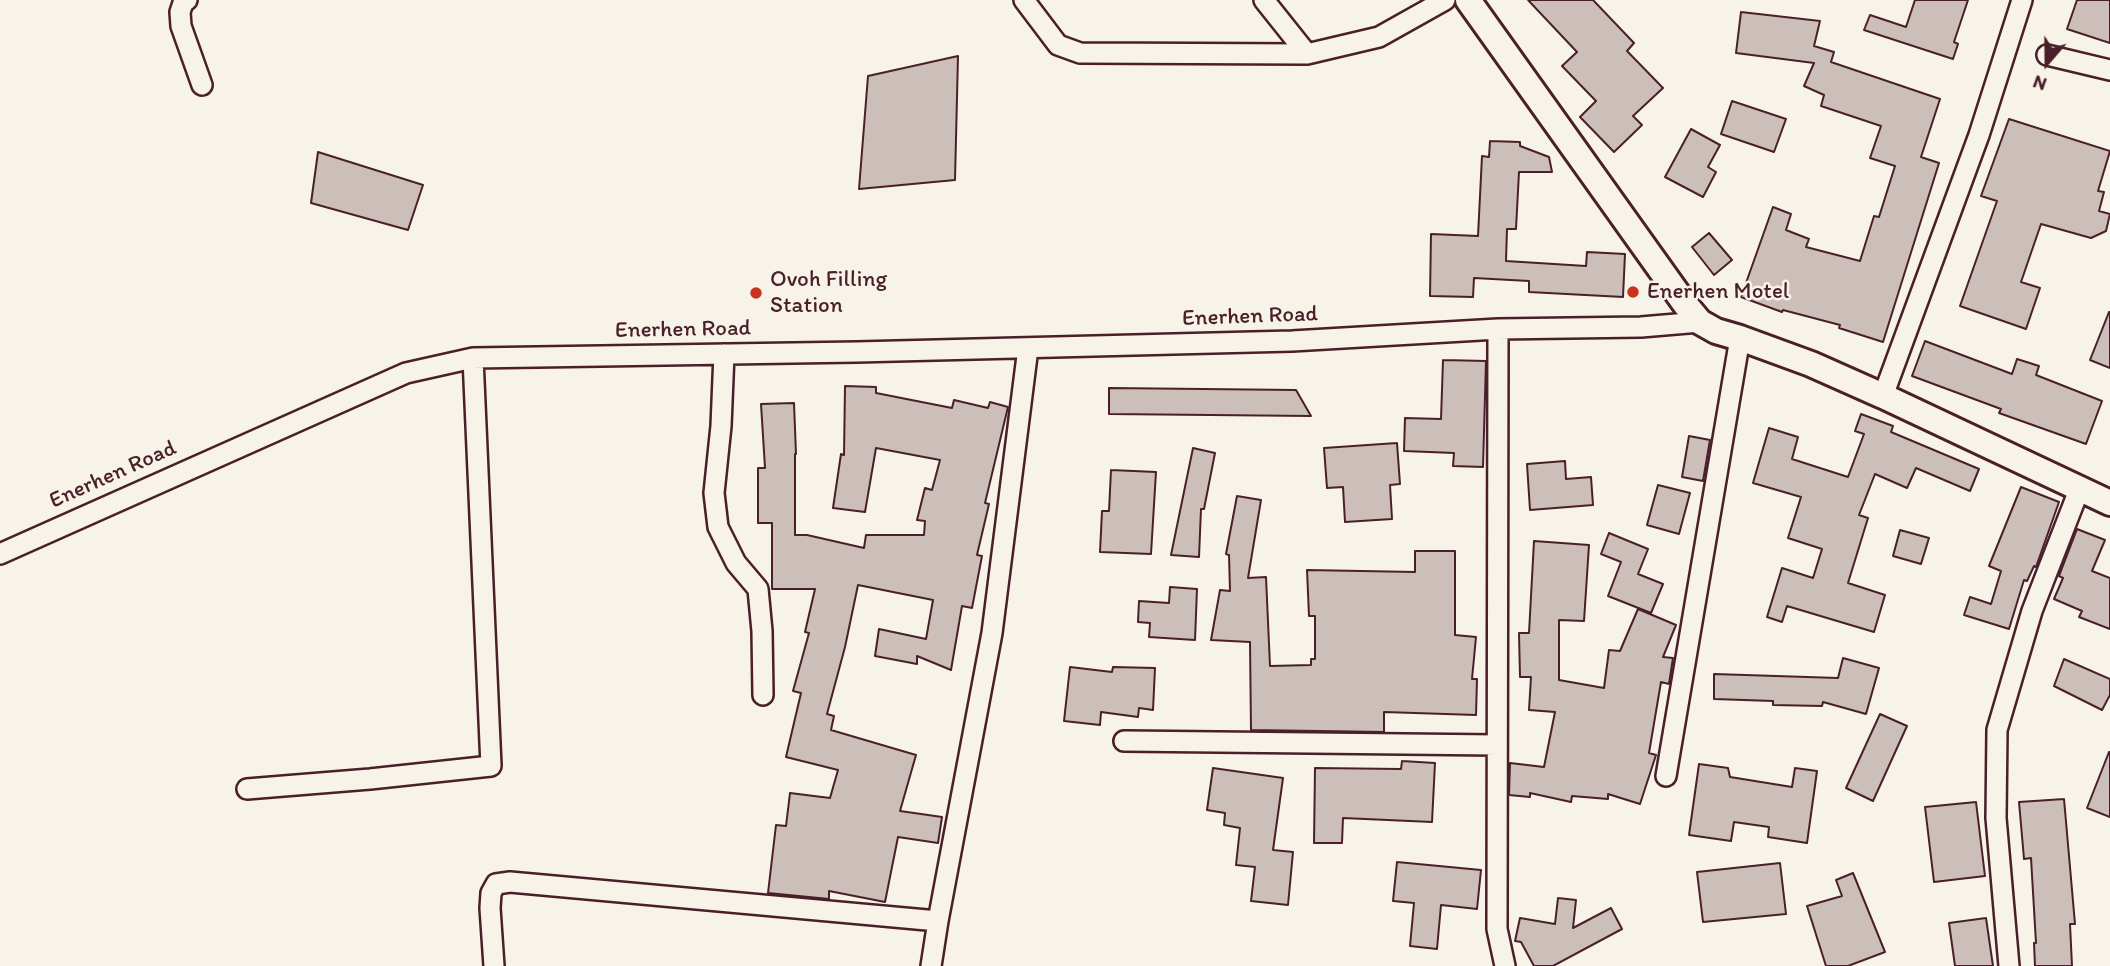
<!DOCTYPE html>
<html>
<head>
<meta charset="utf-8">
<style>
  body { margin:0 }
  #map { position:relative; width:2110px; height:966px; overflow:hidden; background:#f7f3e8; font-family:Itim,sans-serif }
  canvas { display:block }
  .north { position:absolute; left:2012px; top:28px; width:70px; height:70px; -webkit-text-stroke:5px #f7f3e8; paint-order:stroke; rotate:200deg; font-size:19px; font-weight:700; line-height:28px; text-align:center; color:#4a1f2b }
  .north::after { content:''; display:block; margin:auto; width:24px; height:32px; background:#4a1f2b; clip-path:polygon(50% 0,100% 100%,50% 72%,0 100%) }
</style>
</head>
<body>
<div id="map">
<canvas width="2110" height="966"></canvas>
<div class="north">N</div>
</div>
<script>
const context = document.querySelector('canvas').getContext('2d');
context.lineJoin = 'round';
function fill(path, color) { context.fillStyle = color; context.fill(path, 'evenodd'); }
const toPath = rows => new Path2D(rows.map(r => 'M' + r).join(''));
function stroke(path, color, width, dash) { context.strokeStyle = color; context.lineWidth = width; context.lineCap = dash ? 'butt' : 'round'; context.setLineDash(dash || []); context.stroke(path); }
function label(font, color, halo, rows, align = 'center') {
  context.font = font + ' Itim,sans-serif'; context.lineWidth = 5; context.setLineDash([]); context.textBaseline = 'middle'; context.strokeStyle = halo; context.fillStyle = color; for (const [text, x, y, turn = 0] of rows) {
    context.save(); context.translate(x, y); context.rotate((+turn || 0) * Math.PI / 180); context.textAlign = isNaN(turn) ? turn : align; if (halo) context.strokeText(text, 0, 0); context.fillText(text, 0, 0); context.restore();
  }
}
const building = toPath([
  [1528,0,1593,0,1634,43,1627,51,1663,88,1633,116,1642,125,1614,152,1580,117,1596,101,1562,66,1577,52,1528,0],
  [1915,0,1968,0,1954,42,1958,44,1953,59,1864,30,1870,15,1906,27,1915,0],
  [2077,0,2110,0,2110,43,2067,29,2077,0],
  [1741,12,1820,21,1814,46,1834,52,1831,62,1940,99,1921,157,1939,163,1883,342,1839,328,1840,325,1783,310,1782,312,1741,297,1773,207,1791,214,1786,230,1809,239,1806,247,1860,261,1874,216,1879,217,1895,166,1870,158,1881,126,1821,106,1824,95,1804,86,1814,63,1736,53,1741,12],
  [958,56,955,180,859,189,868,76,958,56],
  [1732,101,1786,119,1774,152,1721,134,1732,101],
  [2009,119,2110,151,2098,191,2104,192,2099,211,2110,214,2106,231,2091,238,2041,224,2021,282,2040,288,2026,329,1960,306,1997,201,1981,196,2009,119],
  [1691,129,1720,145,1708,167,1716,172,1703,197,1665,177,1691,129],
  [1490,141,1520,142,1520,146,1549,157,1552,172,1519,172,1516,229,1507,229,1506,261,1586,266,1587,252,1625,254,1623,297,1529,292,1529,281,1474,278,1473,297,1430,296,1431,234,1478,236,1482,156,1489,157,1490,141],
  [318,152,423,185,408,230,311,203,318,152],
  [1709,233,1732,260,1714,275,1692,247,1709,233],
  [2109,312,2110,312,2110,368,2090,360,2109,312],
  [1925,341,2012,374,2017,359,2039,366,2036,375,2102,401,2086,444,1999,413,2001,409,1912,376,1925,341],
  [1443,360,1486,361,1483,467,1453,466,1454,453,1404,451,1405,418,1441,419,1443,360],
  [845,386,876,387,876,393,952,408,954,400,988,408,990,402,1008,407,985,503,989,504,977,555,982,556,972,608,962,606,951,670,917,656,917,664,875,656,879,629,926,639,933,600,858,585,845,647,827,714,834,716,831,730,916,755,900,811,942,817,938,843,898,837,885,902,829,891,829,899,768,893,776,825,786,826,790,793,830,798,838,770,786,757,801,693,793,691,809,633,805,632,815,589,772,589,772,523,758,523,758,468,765,468,761,404,794,403,796,454,795,454,795,535,807,535,864,548,866,535,924,535,925,521,917,520,925,488,932,490,940,460,876,448,865,512,833,508,841,454,844,455,845,386],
  [1109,388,1296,390,1311,416,1109,414,1109,388],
  [1861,414,1893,426,1891,432,1979,469,1970,491,1916,468,1907,488,1875,474,1859,515,1868,518,1848,583,1885,595,1874,632,1787,606,1782,622,1767,617,1782,568,1813,578,1822,549,1788,538,1801,497,1753,483,1769,428,1798,437,1792,459,1848,477,1864,434,1855,431,1861,414],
  [1689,436,1710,440,1703,481,1682,477,1689,436],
  [1397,443,1400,484,1390,485,1392,519,1345,522,1343,487,1327,488,1324,448,1397,443],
  [1193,448,1215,453,1204,509,1201,509,1199,557,1171,555,1193,448],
  [1565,461,1566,479,1591,477,1593,505,1530,510,1527,464,1565,461],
  [1111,470,1156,472,1151,554,1100,552,1102,511,1109,511,1111,470],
  [1658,485,1690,493,1679,534,1647,525,1658,485],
  [2021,487,2059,502,2036,567,2034,566,2027,581,2024,580,2009,629,1964,615,1970,597,1991,604,2001,571,1989,566,2021,487],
  [1237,496,1261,500,1248,578,1266,577,1270,666,1311,665,1311,659,1315,659,1315,616,1309,616,1307,570,1415,572,1415,551,1455,551,1455,635,1476,637,1472,679,1477,679,1476,715,1384,712,1384,732,1251,730,1250,642,1211,640,1220,590,1230,591,1229,555,1226,554,1237,496],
  [2077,529,2105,540,2092,571,2110,578,2110,629,2079,617,2082,611,2054,599,2063,578,2059,576,2077,529],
  [1900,530,1929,538,1921,564,1893,556,1900,530],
  [1609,533,1648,549,1638,574,1663,584,1651,613,1608,596,1621,562,1601,554,1609,533],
  [1534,541,1589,545,1584,621,1559,620,1559,680,1604,688,1609,650,1620,651,1638,609,1676,625,1663,657,1673,658,1669,684,1661,682,1649,753,1656,755,1640,804,1608,794,1608,799,1572,796,1571,802,1530,793,1530,797,1509,795,1510,763,1544,767,1555,712,1529,710,1531,677,1520,677,1519,633,1529,633,1534,541],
  [1170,587,1197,589,1195,640,1149,637,1150,623,1138,622,1139,601,1169,603,1170,587],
  [1843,658,1879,668,1866,714,1823,702,1822,706,1773,705,1773,701,1714,699,1714,674,1838,678,1843,658],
  [2064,659,2110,679,2110,695,2102,710,2054,686,2064,659],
  [1070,667,1112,672,1113,667,1155,668,1153,710,1139,708,1138,717,1101,712,1100,725,1064,721,1070,667],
  [1880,714,1907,726,1873,801,1846,788,1880,714],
  [2109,752,2110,752,2110,817,2087,808,2109,752],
  [1402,761,1435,763,1432,822,1343,818,1342,843,1314,843,1315,768,1401,769,1402,761],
  [1699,764,1728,768,1730,777,1792,787,1795,768,1817,771,1807,843,1768,837,1769,827,1734,822,1731,841,1689,835,1699,764],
  [1213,768,1283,778,1273,850,1293,852,1288,905,1251,901,1255,867,1236,865,1240,828,1224,825,1225,813,1207,810,1213,768],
  [2064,799,2075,924,2070,924,2072,966,2035,966,2034,943,2036,943,2031,858,2024,859,2019,802,2064,799],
  [1976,802,1985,876,1934,882,1925,807,1976,802],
  [1397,862,1481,870,1477,909,1441,905,1437,949,1410,946,1414,903,1393,901,1397,862],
  [1780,863,1786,914,1703,922,1697,872,1780,863],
  [1853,873,1885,952,1848,966,1826,966,1807,906,1842,896,1836,880,1853,873],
  [1558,898,1576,900,1573,928,1611,908,1622,929,1553,966,1534,966,1521,942,1515,941,1520,918,1555,924,1558,898],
  [1986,918,1993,966,1955,966,1949,923,1986,918]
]);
fill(building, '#ccbfb9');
stroke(building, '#4a1f2b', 2);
const minor = toPath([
  [187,0,183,3,180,12,181,26,202,85],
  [1024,0,1058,45,1080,53,1307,54,1379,37,1445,0],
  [1264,0,1307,54],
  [2047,55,2110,70],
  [1498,329,1497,929,1505,966],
  [724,354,721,426,714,493,718,527,736,563,758,589,762,631,763,695],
  [1883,396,1979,135,2022,0],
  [0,554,406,373,473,358,857,352,1292,341,1498,329,1641,327,1700,322],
  [1124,741,1497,745],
  [1666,776,1740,338],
  [247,789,370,779,491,766,473,358],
  [494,966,490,908,491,893,496,884,510,882,938,921],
  [931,966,938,921,992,633,1028,348],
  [2009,966,1996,818,1997,730,2032,611,2079,490]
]);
const major = toPath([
  [1468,0,1685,304,1700,322,1716,331,1740,338,1811,364,1883,396,2110,503]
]);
stroke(minor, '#4a1f2b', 24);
stroke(major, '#4a1f2b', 30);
stroke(minor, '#f7f3e8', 19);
stroke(major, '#f7f3e8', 24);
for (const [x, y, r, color] of [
  [1633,292,7,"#c8321e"],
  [756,293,7,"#c8321e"]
]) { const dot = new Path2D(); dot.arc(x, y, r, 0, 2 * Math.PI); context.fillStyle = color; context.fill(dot); stroke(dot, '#f7f3e8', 2.5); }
label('23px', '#4a1f2b', '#f7f3e8', [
  ["Ovoh Filling",770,280],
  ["Station",770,306],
  ["Enerhen Motel",1647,292]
], 'left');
label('23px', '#4a1f2b', '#f7f3e8', [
  ["Enerhen Road",1250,317,-2],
  ["Enerhen Road",683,330,-1],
  ["Enerhen Road",113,475,-24]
]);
</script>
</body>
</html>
